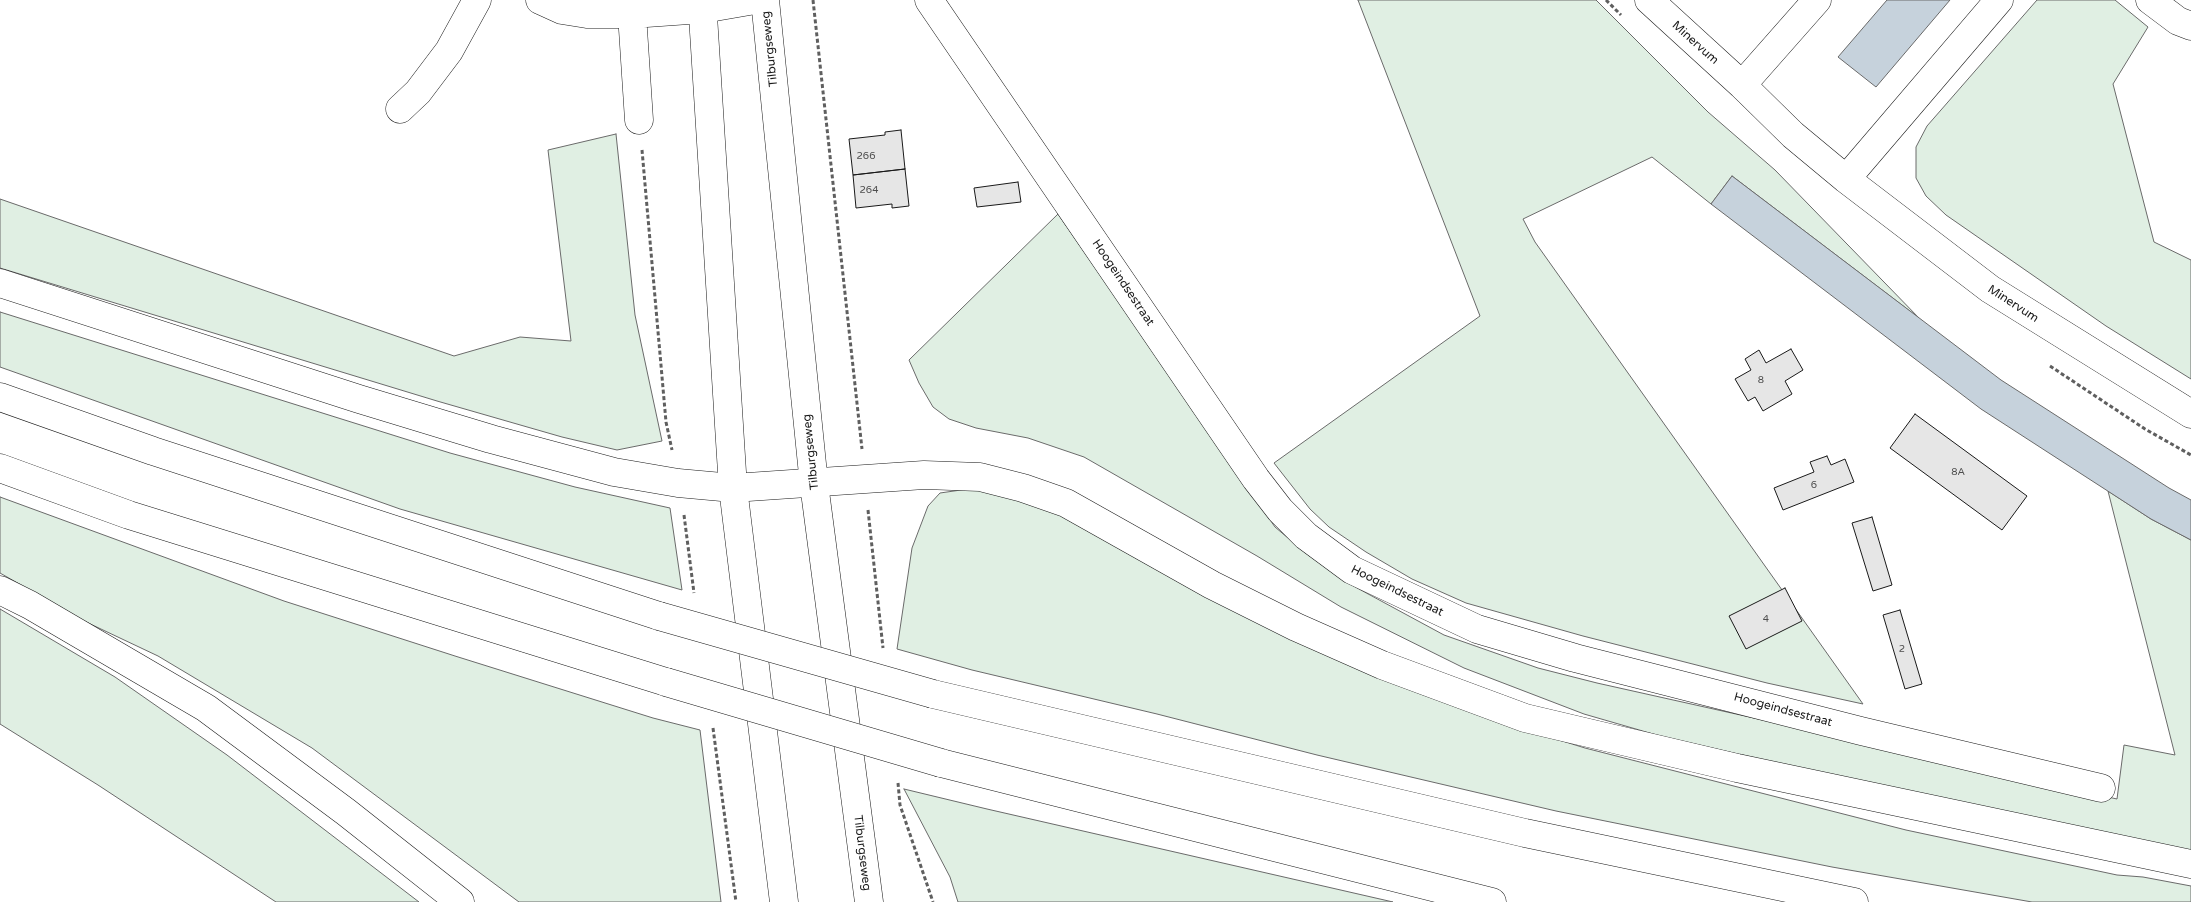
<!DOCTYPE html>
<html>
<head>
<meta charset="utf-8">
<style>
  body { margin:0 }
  canvas { display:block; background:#fff }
</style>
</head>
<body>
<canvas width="2191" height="902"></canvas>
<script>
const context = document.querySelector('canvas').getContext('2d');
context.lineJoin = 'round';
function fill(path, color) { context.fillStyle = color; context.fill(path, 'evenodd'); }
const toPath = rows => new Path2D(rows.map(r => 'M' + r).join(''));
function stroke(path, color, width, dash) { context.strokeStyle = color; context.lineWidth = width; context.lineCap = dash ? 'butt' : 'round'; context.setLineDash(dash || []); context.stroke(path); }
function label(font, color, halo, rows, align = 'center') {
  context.font = font + ' "Varela Round",sans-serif'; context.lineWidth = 4; context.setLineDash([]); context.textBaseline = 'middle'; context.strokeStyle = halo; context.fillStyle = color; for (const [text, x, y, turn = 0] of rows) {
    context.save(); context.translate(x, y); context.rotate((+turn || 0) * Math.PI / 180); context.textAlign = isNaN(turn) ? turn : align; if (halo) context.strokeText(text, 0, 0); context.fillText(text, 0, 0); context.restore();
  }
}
const green = toPath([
  [1358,0,1596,0,1708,112,1775,170,1919,318,1732,176,1711,204,1652,157,1523,219,1535,242,1863,704,1767,683,1583,636,1466,603,1412,579,1366,552,1329,527,1310,509,1274,463,1480,316,1358,0],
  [2037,0,2115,0,2148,27,2113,84,2154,242,2191,260,2191,379,2106,326,1946,215,1926,196,1916,178,1916,147,1927,126,2037,0],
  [616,134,635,315,662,441,617,450,562,437,437,401,0,268,0,199,454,356,520,337,571,341,548,150,616,134],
  [1058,214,1275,527,1307,554,1346,582,1444,635,1538,668,1597,683,2117,799,2124,745,2175,755,2108,491,2151,519,2191,540,2191,856,1993,813,1660,736,1584,714,1464,668,1341,607,1257,556,1084,457,1028,438,976,428,949,419,933,407,919,383,909,360,1058,214],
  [0,312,450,453,575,487,670,508,682,590,400,509,0,367,0,312],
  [968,489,1013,492,1488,718,1585,748,1906,830,2117,875,2143,877,2191,886,2191,902,2032,902,1832,867,1556,811,1317,755,1157,714,972,670,897,649,912,548,928,506,940,493,968,489],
  [0,497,284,601,455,656,653,718,700,730,721,902,519,902,312,748,158,656,84,621,0,573,0,497],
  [0,609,115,677,227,755,419,902,276,902,98,785,0,724,0,609],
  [904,789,987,809,1393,902,958,902,950,877,904,789]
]);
fill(green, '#e0efe3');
stroke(green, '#6a6a6a', 1);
const water = toPath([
  [1887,0,1950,0,1876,87,1838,57,1887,0],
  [1732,176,2001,380,2169,488,2191,500,2191,540,2151,519,1981,409,1711,204,1732,176]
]);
fill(water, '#c6d2dc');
stroke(water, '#6a6a6a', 1);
const building = toPath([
  [901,130,905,169,853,175,849,139,885,135,885,132,901,130],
  [905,169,909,206,892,208,892,204,856,208,853,175,905,169],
  [1018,182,1021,202,977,207,974,188,1018,182],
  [1791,349,1803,370,1785,381,1792,394,1763,411,1755,397,1748,401,1735,379,1751,370,1745,359,1759,350,1766,363,1791,349],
  [1915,414,2027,496,2002,530,1890,448,1915,414],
  [1827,456,1831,465,1845,459,1854,482,1783,510,1774,488,1814,472,1810,462,1827,456],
  [1872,517,1892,585,1873,591,1852,523,1872,517],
  [1785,588,1802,621,1746,649,1729,616,1785,588],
  [1900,610,1922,684,1905,689,1883,615,1900,610]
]);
fill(building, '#e6e6e6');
stroke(building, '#1a1a1a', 1);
const minor = toPath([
  [540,0,562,10,587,14,632,14,703,9,755,0],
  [634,0,632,14,639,120],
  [929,0,1256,479,1280,510,1306,536,1352,570,1477,629,1575,658,1861,731,2101,788],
  [1649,0,1742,85,1793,135,1846,179,1990,289,2191,414],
  [2150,0,2178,21,2191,26],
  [1742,85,1817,0],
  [400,109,418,92,449,51,477,0],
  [1846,179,1999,0]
]);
const major = toPath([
  [702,0,733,488,784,902],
  [765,0,814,484,869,902]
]);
const highway = toPath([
  [0,283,359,399,491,439,614,472,678,483,733,488,924,475,980,477,1023,488,1066,503,1212,585,1296,627,1382,665,1525,718,1737,768,2191,864],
  [0,397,153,451,659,616],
  [0,468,129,515,666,682],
  [0,590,30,605,206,708,346,812,460,902],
  [933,694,1525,833,1854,902],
  [941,763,1492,902]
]);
stroke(minor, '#1a1a1a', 29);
stroke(major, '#1a1a1a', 29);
stroke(highway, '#1a1a1a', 29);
stroke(toPath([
  [813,0,862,449],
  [1606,0,1621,15],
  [642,150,666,422,672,450],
  [2050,366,2145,429,2191,455],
  [868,510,883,648],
  [684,515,694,593],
  [713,728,736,902],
  [898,783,900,805,933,902]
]), '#5f5f5f', 3, [4, 2.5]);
stroke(minor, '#fff', 28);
stroke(major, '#fff', 28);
stroke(highway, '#fff', 28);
const highwayBridge = toPath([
  [659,616,933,694],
  [666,682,941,763]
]);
stroke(highwayBridge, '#1a1a1a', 29, []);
stroke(highwayBridge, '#fff', 28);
label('10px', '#4d4d4d', null, [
  ["266",866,156],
  ["264",869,190],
  ["8",1761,380],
  ["8A",1958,472],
  ["6",1814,485],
  ["4",1766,619],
  ["2",1902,649]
]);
label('12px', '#1a1a1a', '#fff', [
  ["Minervum",1695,43,42],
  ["Tilburgseweg",770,49,-96],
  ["Hoogeindsestraat",1123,283,56],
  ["Minervum",2013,304,33],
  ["Tilburgseweg",811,452,-96],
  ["Hoogeindsestraat",1397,591,26],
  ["Hoogeindsestraat",1783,710,15],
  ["Tilburgseweg",862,853,83]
]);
</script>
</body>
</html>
